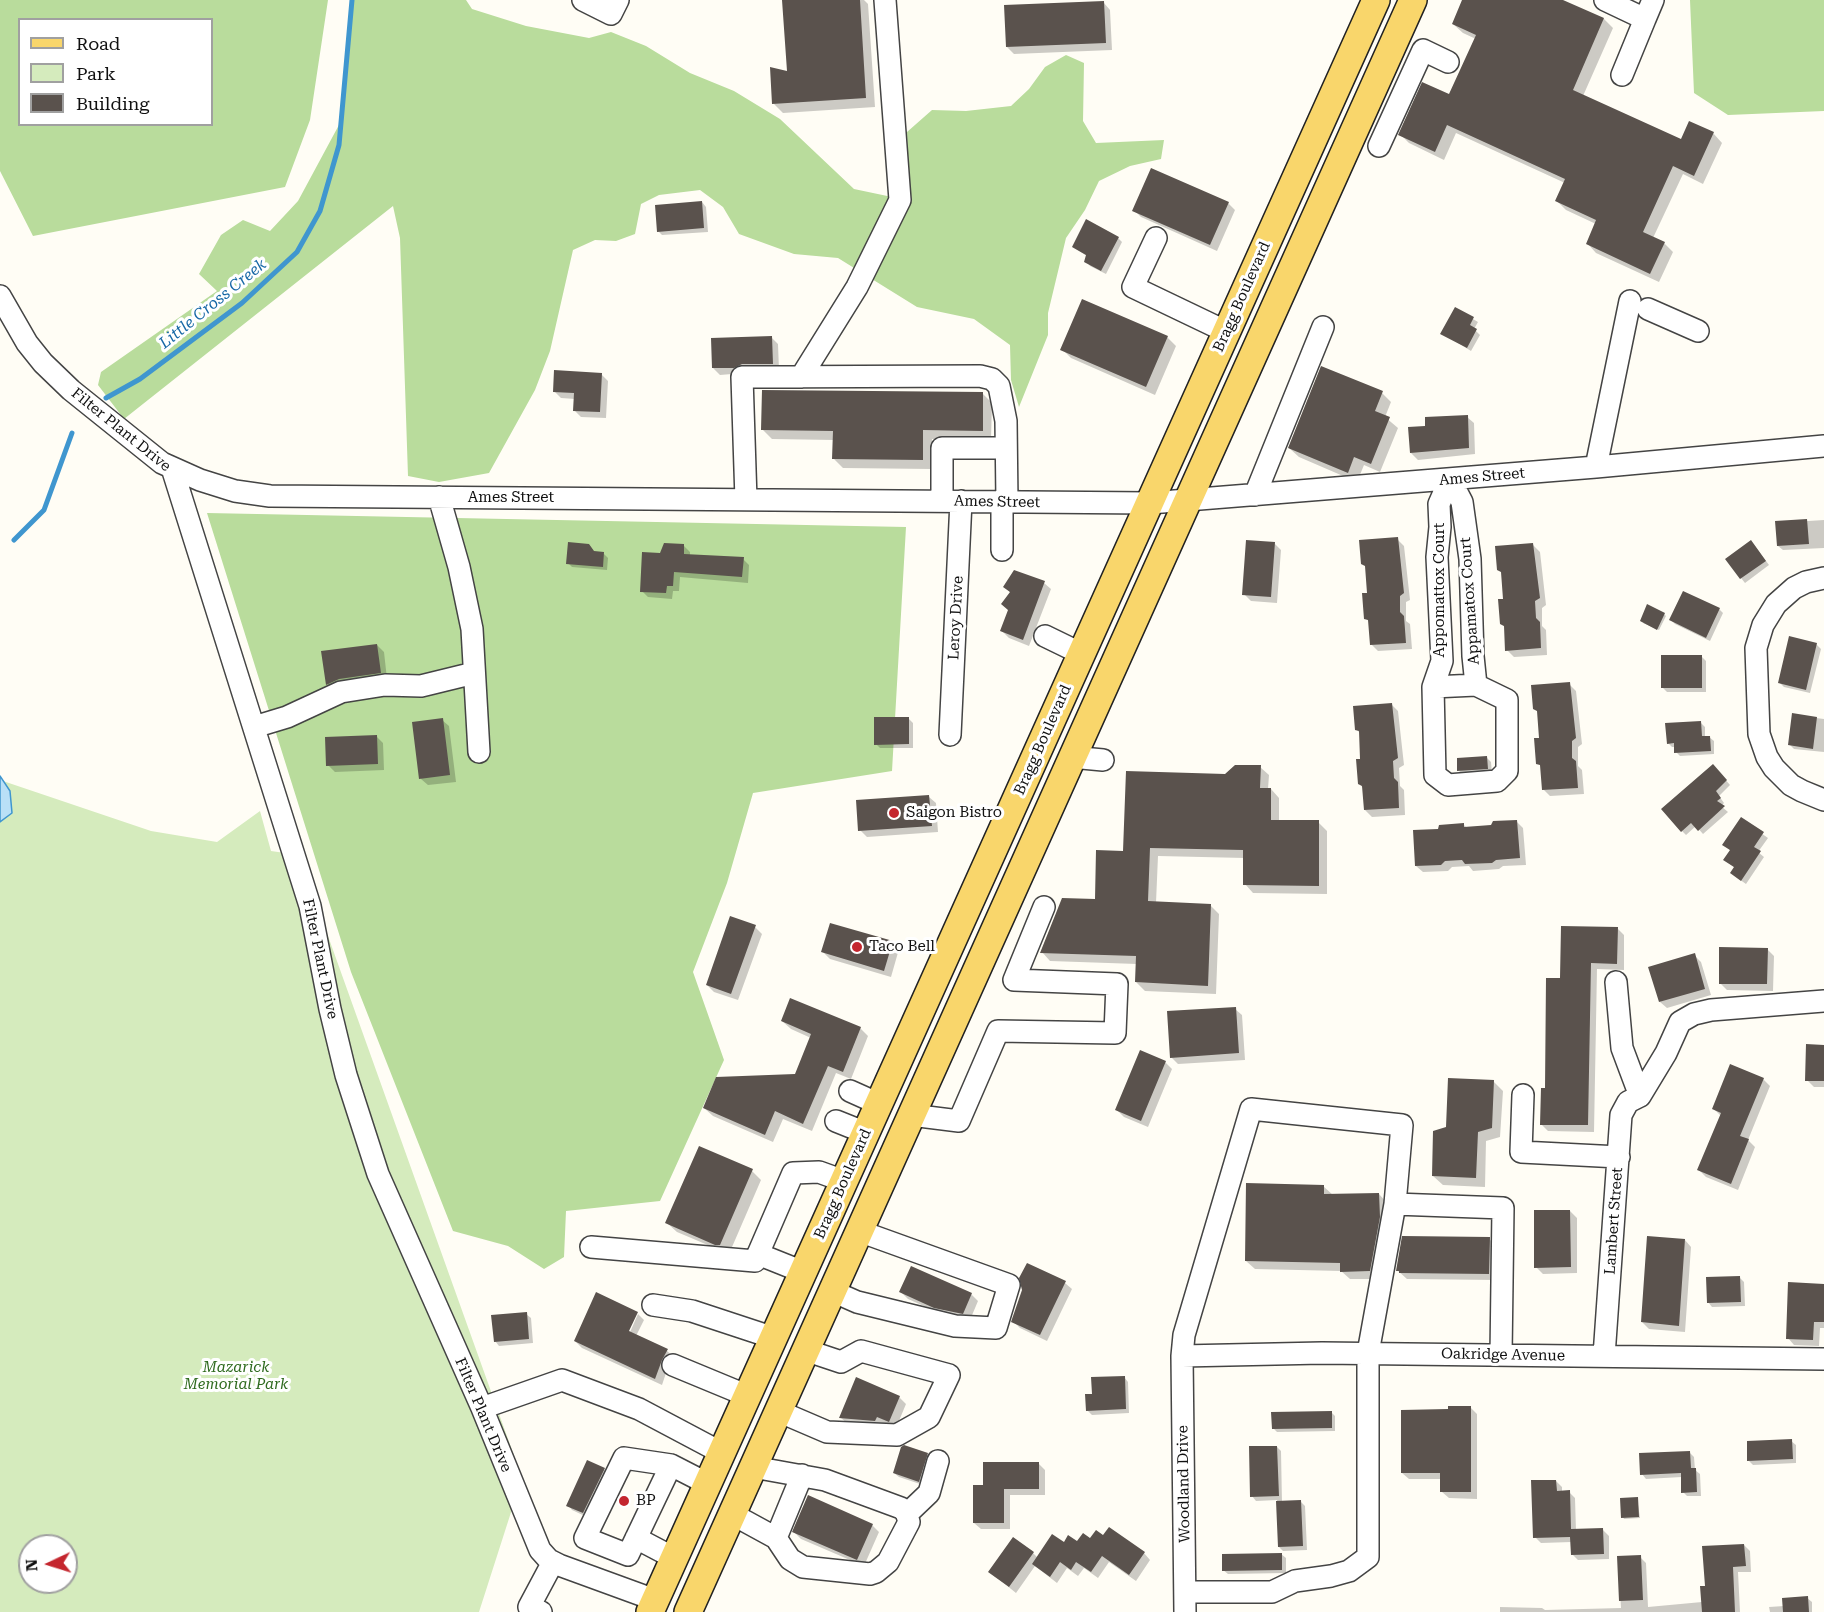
<!DOCTYPE html>
<html>
<head>
<meta charset="utf-8">
<style>
  body { margin:0 }
  #map { position:relative; width:1824px; height:1612px; overflow:hidden; background:#fffdf5; font-family:"Roboto Serif",serif }
  canvas { display:block }
  .legend { position:absolute; left:18px; top:18px; width:195px; height:108px; box-sizing:border-box; background:#fff; border:2px solid #a0a0a0; margin:0; padding:8px 10px; list-style:none; font-size:18px; color:#111 }
  .legend li { display:flex; align-items:center; gap:12px; height:30px }
  .legend b { width:30px; border:2px solid #a0a0a0 }
  .north { position:absolute; left:18px; top:1534px; width:60px; height:60px; box-sizing:border-box; background:#fff; border:2px solid #a0a0a0; border-radius:50%; rotate:266deg; font-size:16px; font-weight:700; line-height:24px; text-align:center; color:#111 }
  .north::after { content:''; display:block; margin:auto; width:21px; height:27px; background:#c4262e; clip-path:polygon(50% 0,100% 100%,50% 72%,0 100%) }
</style>
</head>
<body>
<div id="map">
<canvas width="1824" height="1612"></canvas>
<ul class="legend">
<li><b style="height:8px;background:#f9d66b"></b>Road</li>
<li><b style="height:16px;background:#d5ebbd"></b>Park</li>
<li><b style="height:16px;background:#5a524d"></b>Building</li>
</ul>
<div class="north">N</div>
</div>
<script>
const context = document.querySelector('canvas').getContext('2d');
context.lineJoin = 'round';
function fill(path, color) { context.fillStyle = color; context.fill(path, 'evenodd'); }
const toPath = rows => new Path2D(rows.map(r => 'M' + r).join(''));
function stroke(path, color, width, dash) { context.strokeStyle = color; context.lineWidth = width; context.lineCap = dash ? 'butt' : 'round'; context.setLineDash(dash || []); context.stroke(path); }
function label(font, color, halo, rows, align = 'center') {
  context.font = font + ' "Roboto Serif",serif'; context.lineWidth = 6; context.setLineDash([]); context.textBaseline = 'middle'; context.strokeStyle = halo; context.fillStyle = color; for (const [text, x, y, turn = 0] of rows) {
    context.save(); context.translate(x, y); context.rotate((+turn || 0) * Math.PI / 180); context.textAlign = isNaN(turn) ? turn : align; if (halo) context.strokeText(text, 0, 0); context.fillText(text, 0, 0); context.restore();
  }
}
fill(toPath([
  [0,780,151,831,217,842,260,811,271,851,299,855,522,1478,479,1612,0,1612],
  [30,1546,66,1546,66,1582,30,1582]
]), '#d5ebbd');
fill(toPath([
  [0,0,328,0,310,120,285,187,33,236,0,171],
  [20,20,212,20,212,124,20,124],
  [353,0,466,0,472,9,526,26,589,38,611,32,646,46,690,73,734,91,780,119,854,189,892,197,908,180,907,132,932,110,966,111,1011,106,1029,89,1045,67,1066,55,1084,63,1083,121,1096,143,1164,140,1161,159,1130,166,1099,181,1085,210,1066,238,1048,313,1048,335,1019,407,1011,380,1010,345,974,319,917,307,838,258,794,254,739,234,723,207,700,190,659,195,641,204,635,234,616,241,595,240,573,250,550,351,535,390,489,473,439,482,408,476,400,238,393,206,124,419,98,385,101,372,217,291,199,274,221,235,243,220,270,231,298,201,340,123],
  [1690,0,1824,0,1824,111,1728,115,1694,93],
  [207,513,906,527,892,771,753,793,727,883,693,972,724,1060,660,1201,566,1211,564,1257,544,1269,508,1246,453,1231,351,972]
]), '#b9dc9c');
const water = toPath([
  [0,776,10,791,12,813,0,822,0,776]
]);
fill(water, '#b9e0f7');
stroke(water, '#3f96cf', 1.5);
fill(toPath([
  [784,0,864,0,868,4,875,107,783,113,774,104,788,73],
  [1464,0,1559,0,1604,19,1613,28,1583,96,1682,141,1713,133,1722,143,1703,184,1683,174,1653,238,1664,243,1673,252,1659,282,1596,253,1587,243,1596,224,1566,210,1557,201,1565,183,1456,133,1444,160,1409,143,1400,134,1450,96,1476,39,1463,33,1453,24],
  [1104,3,1110,10,1112,50,1014,54,1007,47],
  [702,202,706,207,708,232,662,235,658,231],
  [1228,203,1235,210,1217,251,1141,217,1134,210],
  [1118,238,1122,242,1106,274,1090,266,1086,261,1087,256,1073,247],
  [1456,309,1478,322,1474,329,1480,335,1471,351,1442,333],
  [771,337,778,344,779,370,720,375,713,368],
  [1167,337,1176,346,1155,395,1071,358,1062,349],
  [601,374,608,381,606,418,581,417,574,410,575,399,561,398,554,391],
  [1382,393,1391,402,1385,417,1398,428,1380,472,1364,465,1357,482,1299,457,1289,448],
  [983,394,992,403,991,440,932,439,931,469,843,468,834,459,834,440,772,439,763,430],
  [1467,417,1474,423,1475,454,1418,460,1411,453,1427,428],
  [1824,520,1824,548,1783,550,1778,546,1777,523],
  [1397,539,1404,546,1410,600,1406,602,1406,621,1410,624,1412,649,1378,651,1371,644,1370,622,1365,618,1368,594],
  [1274,543,1281,550,1277,603,1251,601,1244,594],
  [589,545,595,553,604,554,608,558,607,570,572,567,568,563],
  [1533,545,1540,552,1546,605,1542,608,1542,626,1546,630,1547,655,1514,657,1507,650,1506,628,1501,624,1504,600,1502,573,1498,569],
  [684,546,690,552,690,555,743,559,749,565,748,583,680,577,679,591,673,591,672,599,648,597,642,591,661,555],
  [1755,546,1769,565,1745,583,1741,578],
  [1044,583,1051,589,1029,646,1009,638,1002,631,1009,611,1011,593,1005,587],
  [1719,609,1723,613,1710,641,1675,624,1671,620],
  [1664,614,1666,616,1659,630,1643,623],
  [1816,644,1821,649,1810,693,1784,687,1779,682],
  [377,645,384,652,387,679,334,691,327,684],
  [1702,657,1706,661,1706,692,1667,692,1663,688],
  [1569,684,1576,691,1582,744,1578,747,1578,766,1582,770,1584,794,1550,796,1543,789,1542,767,1538,763,1541,740,1538,712,1534,708],
  [1391,704,1398,711,1404,765,1399,768,1400,786,1404,790,1405,815,1372,817,1365,810,1363,788,1359,783,1362,760,1360,733,1356,729],
  [1793,715,1824,719,1824,752,1794,749,1790,745],
  [908,718,913,723,913,748,880,748,876,744],
  [442,720,449,726,456,782,428,785,421,779],
  [1700,722,1705,727,1705,737,1709,737,1714,741,1714,754,1680,756,1676,752,1675,747,1672,747,1668,743],
  [376,736,383,743,384,770,335,772,328,765],
  [1487,758,1491,762,1492,773,1463,775,1459,771],
  [1260,767,1269,775,1268,789,1271,789,1279,798,1279,822,1318,822,1327,831,1327,894,1253,893,1245,884,1245,858,1158,856,1156,903,1210,905,1219,914,1216,994,1145,991,1136,982,1137,964,1050,961,1042,952,1096,901,1124,852,1226,776],
  [1717,770,1730,785,1719,796,1724,803,1721,806,1728,812,1703,834,1696,826,1686,835,1682,831],
  [929,797,936,803,938,832,867,837,860,830],
  [1741,819,1768,838,1758,852,1764,857,1746,884,1736,877,1735,868,1725,860,1731,851,1724,845],
  [1516,821,1523,828,1526,865,1503,866,1499,869,1473,871,1469,866,1452,867,1448,871,1423,872,1416,866,1439,830,1463,824,1468,829],
  [755,927,762,934,738,1000,714,992,707,985],
  [1618,929,1624,935,1624,970,1597,969,1594,1132,1548,1131,1541,1124,1561,980],
  [892,943,899,949,891,977,830,959,823,952],
  [1767,949,1774,956,1773,991,1727,990,1720,983],
  [1694,955,1701,962,1711,995,1667,1008,1660,1002],
  [1235,1009,1242,1015,1245,1060,1178,1064,1171,1057],
  [782,1021,860,1028,868,1036,851,1079,836,1073,812,1131,783,1119,773,1142,713,1116,704,1108,796,1076,811,1038,791,1029],
  [1824,1046,1824,1087,1814,1087,1807,1080],
  [1165,1062,1172,1069,1148,1127,1124,1117,1117,1110],
  [1763,1079,1770,1086,1748,1140,1755,1147,1738,1190,1706,1177,1699,1170,1721,1116,1714,1109],
  [1493,1081,1503,1091,1500,1137,1486,1141,1485,1187,1443,1185,1433,1176,1447,1129],
  [752,1171,761,1180,729,1254,677,1232,667,1223],
  [1323,1186,1333,1195,1379,1194,1387,1203,1378,1279,1350,1279,1341,1271,1255,1269,1246,1261],
  [1570,1211,1577,1218,1577,1273,1543,1274,1536,1267],
  [1489,1239,1496,1245,1496,1280,1407,1279,1397,1270],
  [1685,1240,1691,1247,1685,1332,1649,1329,1642,1322],
  [1740,1278,1744,1282,1745,1306,1712,1307,1708,1302],
  [1065,1283,1072,1289,1047,1341,1020,1328,1013,1321],
  [1824,1285,1824,1328,1820,1328,1819,1346,1794,1345,1788,1338],
  [901,1292,971,1294,978,1301,970,1320,942,1314,908,1299],
  [597,1294,637,1313,635,1313,624,1337,627,1339,638,1314,644,1320,636,1336,667,1351,674,1357,668,1367,662,1385,582,1348,575,1341],
  [526,1314,531,1318,533,1343,499,1346,495,1341],
  [1124,1377,1128,1382,1129,1413,1092,1415,1087,1410,1093,1396],
  [899,1397,906,1404,896,1428,884,1423,882,1427,848,1424,841,1418],
  [1470,1407,1477,1414,1477,1499,1449,1498,1442,1492,1442,1479,1409,1479,1402,1473,1450,1411],
  [1331,1412,1335,1416,1335,1431,1277,1432,1273,1428],
  [1791,1441,1796,1445,1796,1463,1753,1465,1749,1461],
  [1277,1447,1281,1451,1282,1503,1301,1502,1305,1506,1307,1550,1283,1551,1279,1547,1277,1500,1256,1501,1252,1496],
  [1690,1453,1694,1457,1695,1470,1700,1474,1701,1496,1687,1496,1683,1492,1682,1477,1646,1479,1642,1474],
  [927,1454,932,1459,923,1485,899,1477,894,1473],
  [1038,1463,1045,1470,1045,1495,1010,1495,1010,1529,981,1529,974,1523,985,1487],
  [604,1469,608,1474,587,1517,572,1510,568,1505],
  [1556,1481,1562,1487,1562,1492,1569,1492,1575,1498,1576,1531,1603,1530,1609,1536,1609,1559,1578,1560,1572,1554,1572,1542,1541,1543,1535,1537],
  [1637,1498,1640,1518,1624,1519,1623,1517],
  [872,1525,879,1532,864,1566,801,1539,794,1532],
  [1091,1540,1144,1553,1150,1560,1136,1581,1109,1562,1098,1578,1084,1568,1078,1576,1067,1568,1057,1583,1035,1566,1016,1593,990,1572,1033,1553,1038,1558,1064,1544],
  [1744,1545,1750,1551,1751,1572,1738,1572,1740,1612,1500,1612,1500,1607,1542,1608,1545,1610,1621,1608,1618,1558,1640,1557,1646,1563,1648,1607,1702,1602,1706,1588],
  [1281,1554,1286,1558,1286,1573,1228,1574,1223,1570],
  [1807,1598,1812,1602,1812,1612,1770,1612,1769,1607,1784,1606]
]), '#0003');
stroke(toPath([
  [106,398,140,379,242,303,297,252,320,211,339,145,352,0],
  [14,540,44,510,72,433]
]), '#3f96cf', 5);
fill(toPath([
  [782,0,860,0,866,98,772,104,770,67,787,71],
  [1462,0,1563,0,1604,18,1573,90,1681,139,1689,121,1714,132,1694,176,1673,166,1643,232,1665,242,1650,274,1586,244,1596,220,1555,201,1565,179,1447,125,1435,152,1398,135,1422,82,1449,94,1476,35,1452,24],
  [1104,1,1106,43,1006,47,1004,5],
  [1151,168,1229,202,1210,245,1132,211],
  [702,201,704,228,657,232,655,205],
  [1086,219,1119,237,1101,271,1084,262,1086,255,1072,247],
  [1082,299,1168,336,1146,387,1060,350],
  [1455,307,1474,317,1470,325,1477,329,1467,348,1440,334],
  [772,336,773,364,742,364,734,368,712,368,711,338],
  [1321,366,1383,391,1375,411,1390,417,1371,464,1354,457,1348,473,1288,448],
  [554,370,602,373,600,412,573,411,574,393,553,392],
  [762,390,983,392,983,431,923,430,923,460,832,459,833,431,761,430],
  [1468,415,1469,448,1410,453,1408,427,1425,426,1425,417],
  [1807,519,1809,544,1777,546,1775,521],
  [1398,537,1404,593,1400,596,1400,612,1404,616,1406,643,1370,645,1368,620,1364,619,1362,593,1367,593,1365,566,1361,564,1359,540],
  [1246,540,1275,542,1271,597,1242,595],
  [1751,540,1766,561,1740,579,1725,559],
  [568,542,589,544,594,551,604,552,603,567,566,564],
  [664,543,684,544,684,554,744,557,742,577,674,572,673,586,667,586,666,593,640,592,642,552,660,553],
  [1533,543,1540,598,1535,601,1536,618,1540,622,1541,648,1505,651,1504,626,1500,624,1498,599,1503,599,1501,572,1497,570,1495,546],
  [1014,570,1045,581,1023,640,1000,631,1008,610,1001,604,1010,592,1003,587],
  [1683,591,1720,608,1706,638,1669,620],
  [1647,604,1665,613,1657,630,1640,621],
  [1789,636,1817,643,1806,690,1778,683],
  [377,644,381,673,339,679,326,685,321,651],
  [1661,655,1702,655,1702,688,1661,688],
  [1570,682,1576,738,1572,741,1572,758,1576,761,1578,788,1542,790,1540,765,1536,764,1534,738,1539,738,1537,711,1533,709,1531,685],
  [1392,703,1398,758,1393,761,1394,778,1398,782,1399,808,1364,810,1362,786,1358,784,1356,759,1360,759,1359,731,1355,730,1353,706],
  [1792,713,1817,717,1813,749,1788,745],
  [874,717,909,717,909,744,874,745],
  [443,718,450,775,419,779,412,722],
  [1701,721,1702,736,1710,736,1711,751,1674,753,1674,743,1667,744,1665,723],
  [377,735,378,764,326,766,325,737],
  [1487,756,1488,769,1457,771,1457,758],
  [1713,764,1727,780,1716,791,1721,798,1717,801,1725,806,1698,831,1691,823,1681,832,1661,809],
  [1235,765,1261,765,1260,788,1271,788,1271,820,1319,820,1319,886,1243,885,1243,850,1150,848,1148,901,1211,904,1208,986,1135,982,1136,956,1040,953,1062,898,1095,899,1096,850,1123,851,1126,771,1225,774],
  [929,795,932,826,858,831,856,800],
  [1741,817,1764,832,1754,847,1761,851,1741,881,1730,873,1734,867,1723,860,1730,850,1722,845],
  [1517,820,1520,858,1496,860,1492,863,1465,864,1462,860,1445,861,1441,865,1415,866,1413,830,1438,829,1439,825,1464,823,1464,827,1491,825,1493,821],
  [730,916,756,925,731,994,706,985],
  [830,923,893,941,884,971,821,952],
  [1561,926,1618,927,1617,964,1591,963,1588,1125,1540,1125,1541,1088,1545,1088,1546,978,1560,978],
  [1719,947,1768,948,1767,984,1719,984],
  [1695,953,1705,989,1659,1002,1648,967],
  [790,998,861,1027,843,1072,828,1066,803,1124,775,1111,765,1135,703,1108,716,1077,795,1074,811,1034,781,1021],
  [1236,1007,1239,1053,1170,1058,1167,1011],
  [1806,1044,1824,1045,1824,1081,1805,1081],
  [1140,1050,1166,1061,1141,1121,1115,1110],
  [1730,1064,1764,1078,1740,1136,1749,1139,1731,1184,1697,1170,1721,1113,1712,1109],
  [1448,1078,1494,1080,1492,1128,1478,1132,1476,1178,1432,1176,1433,1131,1446,1127],
  [699,1146,753,1169,720,1245,715,1245,665,1223],
  [1246,1183,1324,1185,1324,1194,1379,1193,1380,1217,1370,1271,1340,1272,1340,1263,1245,1261],
  [1534,1210,1570,1210,1571,1267,1534,1268],
  [1402,1236,1490,1237,1489,1274,1399,1273,1399,1271,1396,1271],
  [1647,1236,1685,1239,1679,1326,1641,1322],
  [1027,1263,1066,1281,1040,1335,1011,1322,1022,1290,1019,1278],
  [911,1266,972,1293,963,1314,934,1308,899,1292],
  [1740,1276,1741,1302,1707,1303,1706,1277],
  [1788,1282,1824,1284,1824,1322,1814,1322,1813,1340,1786,1339],
  [596,1292,638,1312,629,1331,668,1349,662,1360,655,1379,574,1341],
  [527,1312,529,1339,494,1342,491,1315],
  [1125,1376,1126,1409,1086,1411,1085,1394,1092,1394,1091,1377],
  [856,1377,900,1396,889,1422,877,1417,875,1421,839,1418],
  [1448,1406,1471,1406,1471,1492,1440,1492,1440,1473,1401,1473,1401,1410,1448,1409],
  [1332,1411,1332,1428,1272,1429,1271,1412],
  [1792,1439,1793,1459,1747,1461,1747,1441],
  [904,1445,928,1453,919,1482,893,1473,901,1447],
  [1249,1446,1277,1446,1279,1496,1250,1497],
  [1690,1451,1691,1468,1696,1468,1697,1492,1681,1493,1681,1473,1640,1475,1639,1453],
  [587,1460,605,1468,583,1513,566,1506],
  [983,1462,1039,1462,1039,1489,1004,1489,1004,1523,973,1523,973,1485,983,1485],
  [1531,1480,1556,1480,1557,1491,1570,1490,1571,1529,1603,1528,1604,1554,1571,1555,1570,1537,1533,1538],
  [808,1495,873,1524,857,1560,792,1532],
  [1638,1497,1639,1517,1621,1518,1620,1498],
  [1301,1500,1303,1546,1278,1547,1276,1501],
  [1109,1527,1145,1552,1129,1575,1102,1556,1091,1572,1076,1562,1071,1570,1060,1562,1050,1577,1032,1564,1052,1534,1064,1542,1068,1535,1077,1541,1083,1533,1090,1538,1096,1530,1103,1535],
  [1013,1537,1034,1552,1009,1587,988,1572],
  [1744,1544,1746,1566,1733,1567,1735,1612,1702,1612,1700,1586,1705,1586,1702,1546],
  [1282,1553,1282,1570,1222,1571,1222,1554],
  [1641,1555,1643,1600,1619,1601,1617,1556],
  [1808,1596,1809,1612,1783,1612,1782,1598]
]), '#5a524d');
const minor = toPath([
  [583,0,611,14,618,0],
  [1605,0,1645,19,1622,75],
  [1645,19,1653,0],
  [1379,146,1423,50,1448,62],
  [1156,238,1133,287,1227,332],
  [0,296,27,343,43,363,71,390,162,463,200,480,235,491,270,496,1150,503,1596,467,1824,446],
  [1648,309,1698,331],
  [801,377,857,287,900,200,885,0],
  [1596,467,1630,301],
  [172,468,310,906,330,1009,346,1075,378,1174,482,1408,540,1550,549,1560,559,1565,655,1600],
  [1450,479,1462,502,1470,559,1473,656,1476,685,1507,700,1507,771,1497,781,1448,785,1435,775,1433,687,1442,661,1437,557,1440,527,1439,504,1450,479],
  [1255,495,1323,327],
  [439,497,459,567,472,629,479,752],
  [746,500,742,377,980,376,992,379,999,386,1006,421,1007,502],
  [942,501,942,448,1006,448],
  [1002,502,1002,550],
  [1824,578,1806,582,1794,588,1776,604,1763,625,1756,648,1759,734,1767,757,1774,768,1791,785,1802,791,1824,800],
  [1045,636,1082,654],
  [1433,687,1476,685],
  [254,727,287,717,341,692,385,685,421,686,474,673],
  [950,735,961,501],
  [1071,757,1103,760],
  [1616,982,1622,1048,1640,1096],
  [850,1091,879,1104],
  [1523,1095,1521,1152,1619,1157],
  [1640,1096,1666,1053,1680,1022,1694,1014,1711,1010,1824,1001],
  [911,1115,959,1121,998,1031,1115,1033,1117,984,1014,980,1044,907],
  [836,1121,866,1133],
  [591,1247,755,1261,793,1173,819,1172,844,1181],
  [758,1254,803,1272],
  [832,1291,857,1302,955,1326,996,1328,1009,1285,859,1231],
  [653,1305,692,1311,774,1338],
  [1182,1356,1322,1353,1824,1359],
  [1604,1356,1621,1115,1628,1102,1640,1096],
  [673,1365,748,1396],
  [482,1408,562,1380,639,1409,722,1453],
  [778,1411,827,1432,897,1435,929,1417,949,1375,861,1351,841,1362,805,1350],
  [671,1465,628,1555,585,1538,624,1458,671,1465,708,1484],
  [732,1514,776,1538,790,1559,803,1567,870,1574,876,1572,888,1562,909,1522,906,1512,901,1508,825,1480,753,1467],
  [907,1514,929,1493,938,1461],
  [636,1538,674,1558],
  [776,1538,802,1475],
  [1185,1592,1272,1592,1295,1581,1331,1576,1349,1571,1368,1557,1368,1353,1395,1204,1503,1208,1501,1355],
  [541,1612,529,1607,553,1562],
  [1185,1612,1182,1356,1184,1335,1251,1109,1402,1125,1395,1204]
]);
const major = toPath([
  [650,1612,1376,0],
  [688,1612,1413,0]
]);
stroke(minor, '#444', 24);
stroke(major, '#222', 30);
stroke(minor, '#fff', 21);
stroke(major, '#f9d66b', 27);
for (const [x, y, r, color] of [
  [894,813,6,"#c4262e"],
  [857,947,6,"#c4262e"],
  [624,1501,6,"#c4262e"]
]) { const dot = new Path2D(); dot.arc(x, y, r, 0, 2 * Math.PI); context.fillStyle = color; context.fill(dot); stroke(dot, '#fff', 2); }
label('15px', '#111', '#fff', [
  ["Bragg Boulevard",1242,297,-66],
  ["Filter Plant Drive",121,430,39],
  ["Ames Street",1482,477,-5],
  ["Ames Street",511,498],
  ["Ames Street",997,502,1],
  ["Appomattox Court",1440,590,-90],
  ["Appamatox Court",1470,601,-94],
  ["Leroy Drive",956,618,-87],
  ["Bragg Boulevard",1043,740,-66],
  ["Filter Plant Drive",320,959,78],
  ["Bragg Boulevard",843,1184,-66],
  ["Lambert Street",1614,1221,-86],
  ["Oakridge Avenue",1503,1355,1],
  ["Filter Plant Drive",483,1415,67],
  ["Woodland Drive",1184,1484,-91]
]);
label('15px', '#111', '#fff', [
  ["Saigon Bistro",906,813],
  ["Taco Bell",869,947],
  ["BP",636,1501]
], 'left');
label('italic 15px', '#2f6b1f', '#fff', [
  ["Mazarick",236,1368],
  ["Memorial Park",236,1385]
]);
label('italic 16px', '#1768a6', '#fff', [
  ["Little Cross Creek",213,304,-39]
]);
</script>
</body>
</html>
